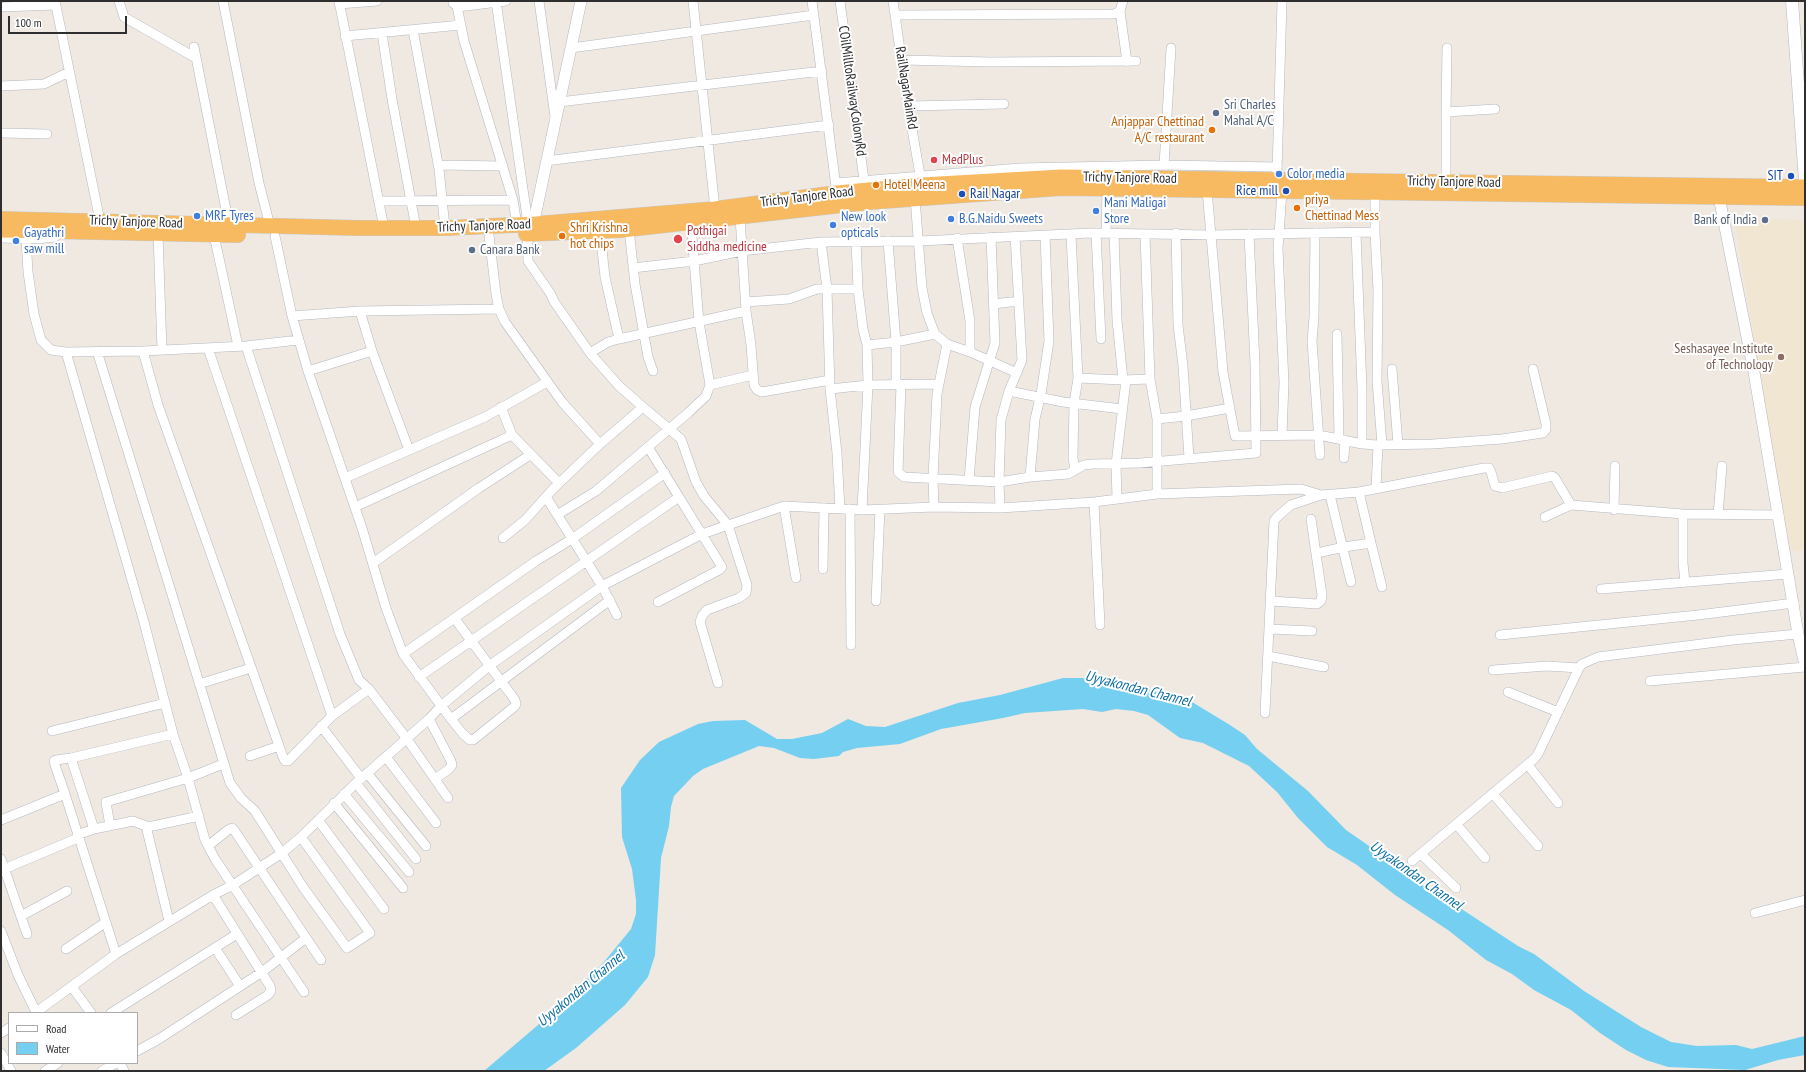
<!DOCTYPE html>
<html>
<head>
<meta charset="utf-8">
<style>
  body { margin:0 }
  #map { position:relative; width:1806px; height:1072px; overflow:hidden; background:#efe9e1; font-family:"PT Sans Narrow",sans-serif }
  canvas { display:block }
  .frame { position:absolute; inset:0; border:2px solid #2e2e2e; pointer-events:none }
  .legend { position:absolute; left:8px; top:1012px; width:130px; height:52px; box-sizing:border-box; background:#fff; border:1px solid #ababab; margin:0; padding:5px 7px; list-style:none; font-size:12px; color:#2e2e2e }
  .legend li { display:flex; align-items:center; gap:8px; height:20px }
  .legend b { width:20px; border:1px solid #ababab }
  .scale { position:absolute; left:8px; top:16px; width:119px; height:18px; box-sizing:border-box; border:2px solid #2e2e2e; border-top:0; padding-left:5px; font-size:12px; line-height:14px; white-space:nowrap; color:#2e2e2e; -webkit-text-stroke:3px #fff; paint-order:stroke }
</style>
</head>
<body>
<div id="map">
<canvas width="1806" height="1072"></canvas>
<div class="frame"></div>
<ul class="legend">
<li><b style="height:5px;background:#fff"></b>Road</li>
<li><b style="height:11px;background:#75cff0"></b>Water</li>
</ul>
<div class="scale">100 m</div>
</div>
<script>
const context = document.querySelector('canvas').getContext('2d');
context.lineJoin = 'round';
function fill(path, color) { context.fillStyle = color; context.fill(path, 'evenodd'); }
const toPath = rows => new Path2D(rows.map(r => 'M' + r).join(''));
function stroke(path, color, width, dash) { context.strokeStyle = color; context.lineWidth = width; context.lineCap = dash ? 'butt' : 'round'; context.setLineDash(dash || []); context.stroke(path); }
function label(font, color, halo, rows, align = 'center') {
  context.font = font + ' "PT Sans Narrow",sans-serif'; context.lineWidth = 4; context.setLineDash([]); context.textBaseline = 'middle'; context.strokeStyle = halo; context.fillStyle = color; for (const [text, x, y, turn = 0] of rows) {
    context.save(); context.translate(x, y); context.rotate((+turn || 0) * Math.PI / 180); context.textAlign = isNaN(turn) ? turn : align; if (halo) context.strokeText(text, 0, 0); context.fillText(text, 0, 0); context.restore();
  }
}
fill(toPath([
  [1734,218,1805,220,1805,550,1790,552]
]), '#f0e6d1');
fill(toPath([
  [1063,678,1086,678,1145,687,1155,691,1160,696,1187,699,1230,725,1245,735,1257,749,1308,791,1346,830,1401,868,1419,884,1434,891,1518,946,1534,954,1584,991,1641,1027,1671,1042,1697,1046,1736,1045,1752,1049,1805,1036,1805,1055,1778,1060,1745,1070,1668,1067,1646,1060,1626,1050,1600,1033,1571,1010,1534,990,1512,974,1486,960,1448,930,1395,895,1357,865,1327,847,1298,818,1277,792,1249,766,1203,743,1180,738,1148,715,1134,711,1116,709,1102,712,1083,709,1025,713,1003,718,941,729,900,744,857,748,843,752,839,756,814,759,800,758,774,748,759,746,703,769,693,776,674,796,671,807,669,826,661,858,655,955,648,977,625,1005,576,1048,544,1071,484,1071,538,1025,543,1018,579,991,584,982,604,962,631,929,636,914,636,900,632,869,622,837,621,788,640,760,659,742,698,724,713,721,745,720,777,739,792,739,822,733,848,719,866,726,885,727,958,703,1000,695]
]), '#75cff0');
const minor = toPath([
  [55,1,100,221],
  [119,1,124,17,196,58],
  [223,1,259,183,270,226],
  [339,1,384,228],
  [456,1,464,41,513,200,517,225],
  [496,1,528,224],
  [539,1,555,117],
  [693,1,715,209],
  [812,1,836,187],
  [840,1,864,180],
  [893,1,908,106,920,175],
  [453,3,458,7,506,1],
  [339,4,377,1],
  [1,7,56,5],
  [1120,11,1127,62],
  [895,15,1114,14,1120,11,1123,1],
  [413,30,439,169,445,228],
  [382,33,392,99,416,228],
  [345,36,461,25],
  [194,47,229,225],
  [571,48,814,15],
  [902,60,990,62,1136,61],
  [1,86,44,84,69,72],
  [559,102,822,71],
  [908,106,1004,104],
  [1446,112,1447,48],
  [1,133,47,134],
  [546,161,829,125],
  [438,165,503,166],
  [1164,165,1171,48],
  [1277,172,1282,1],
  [1446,182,1446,112,1495,109],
  [836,183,1020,168,1164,165,1277,167],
  [1207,190,1223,372,1235,436,1319,435,1362,444,1378,445,1433,444,1502,439,1543,433,1546,429,1546,424,1533,369],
  [1375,192,1375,232,1378,291,1377,381,1382,445],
  [915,198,922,288,927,313,935,334,947,344,970,352,1017,373],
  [379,201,513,200],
  [740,217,746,311,751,345,754,385,757,390,762,392,830,380],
  [691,223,699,322,710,385,753,375],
  [629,229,635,284,648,357,653,371],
  [600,231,605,277,619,339],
  [1096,233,1101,339],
  [1106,233,1107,188],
  [1114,233,1117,320,1123,380],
  [1176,233,1178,325,1183,366,1189,458],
  [1315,233,1314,317,1312,341,1320,455],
  [1356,233,1362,388,1362,444],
  [158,234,162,350],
  [214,235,238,346],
  [489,235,496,294,499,309,505,322,562,402,600,444],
  [1071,235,1078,378,1074,403,1073,458,1075,470],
  [275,236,292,316,308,371,362,528,386,608,403,654,451,719,463,734,470,740,473,740,514,707,516,704,515,700,455,619],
  [1015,236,1022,360,1009,391,1063,402,1122,409],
  [1,238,37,239,55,237],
  [957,238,970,321,970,352],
  [26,239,28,272,34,314,41,340,51,350,66,352,143,351,246,346,298,340],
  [856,241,858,289],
  [888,241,896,342,935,334],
  [821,242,827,289,830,389,837,453,840,509],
  [633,268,694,261,742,251,821,242,919,241,1091,233,1211,235,1375,232],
  [745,302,789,299,817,289,858,289,863,329,867,345,868,385,862,510],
  [993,304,1019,301],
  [360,311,372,351,409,450],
  [292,316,360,311,499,309],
  [1337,334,1339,439],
  [867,345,896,342,896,384],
  [208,348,332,716],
  [97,351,230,783,241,798,255,811,303,887,347,948,370,933,301,837],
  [143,351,158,405,283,757,285,761,288,761,332,716,369,689,359,680,340,634,246,346],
  [66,352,144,622,173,734,188,778,205,840,215,859,304,992],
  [590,353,608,342,619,339,746,311],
  [1392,369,1398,445],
  [308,371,372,351],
  [1078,378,1123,380,1150,379,1145,234],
  [1150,379,1157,419],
  [901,384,898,472,904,477,999,482,1030,477,1068,474,1084,465,1093,464,1140,463,1256,453,1255,364,1249,234],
  [830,389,868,385,939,384],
  [501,407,512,435,559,483],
  [643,407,681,439,696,482,704,496,728,525,747,585,746,593,739,598,707,610,702,616,700,622,718,683],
  [1282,435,1284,383,1278,249,1282,191],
  [1344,458,1345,440],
  [1030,477,1035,419,1041,394,1049,341,1045,235],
  [345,478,485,417,547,382],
  [969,480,975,407,995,343,991,237],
  [1376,488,1378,445],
  [1157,494,1157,419,1186,416,1230,408],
  [1330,495,1351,582],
  [546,497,602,586,617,615],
  [1117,499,1116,464,1126,380],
  [1094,502,1100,625],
  [784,506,796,578],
  [355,507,512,435],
  [934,507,933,478,937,394,947,344],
  [1000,508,999,482,1001,420,1009,391],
  [850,509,851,645],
  [1614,510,1615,466],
  [1683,514,1683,563,1685,582],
  [557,515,596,491,688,413,706,396,710,385],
  [1718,515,1722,466],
  [1545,517,1571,505],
  [503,538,525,520,553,489,600,444,643,407,619,386,590,353,555,303,550,293,528,261,527,234],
  [1371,543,1382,587],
  [1317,553,1344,547,1371,543,1359,492],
  [373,563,479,488,530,455],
  [823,569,824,508],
  [1601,589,1788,574],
  [876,601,880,509],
  [1271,601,1317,604,1321,601,1322,595,1311,519],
  [658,602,719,570,722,567,679,497],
  [1270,629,1312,631],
  [1500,635,1698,615,1794,603],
  [403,654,536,561,572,539,665,473],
  [1268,656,1324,667],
  [1493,670,1547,666,1579,668],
  [419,677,679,497,648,447],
  [1650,681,1805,667],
  [199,684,251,668],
  [369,689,407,739,448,798],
  [1508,692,1558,712],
  [1265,713,1274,521,1277,517,1291,505,1321,495],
  [429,719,451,761,452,765,449,769,435,779],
  [451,719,610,600],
  [321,726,361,778],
  [52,731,165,703],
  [250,756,279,746],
  [386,757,436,823],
  [71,758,94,829],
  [1528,765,1558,803],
  [367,773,426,846],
  [356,783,416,859],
  [65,794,55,765,54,761,56,760,71,758,173,734],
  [344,794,409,872],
  [1493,794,1538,846],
  [334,803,403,888],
  [1,820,65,794,116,954],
  [318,820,384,909],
  [1457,825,1485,858],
  [110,826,106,802,188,778,223,764],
  [146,826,169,921],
  [77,835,94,829,133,821,146,826,153,826,199,816],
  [208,846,228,830,232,828,234,830,321,960],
  [1421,854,1456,888],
  [1,859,27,934],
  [1412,861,1534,759,1538,754,1579,668,1582,664,1598,657,1733,640,1798,634],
  [4,869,78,838],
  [213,895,270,986,271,991,268,995,236,1015],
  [1755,913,1805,900],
  [21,916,67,891],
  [1,931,18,975,36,1012],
  [215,948,240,986],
  [66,949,106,922],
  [72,987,91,1013],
  [35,1013,116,954,213,895,233,885,282,853,301,837,356,783,429,719,441,706,489,666,602,586,702,534,784,506,862,510,934,507,1000,508,1094,502,1157,494,1301,489,1321,495,1359,492,1484,468,1489,468,1491,472,1495,486,1502,488,1552,476,1555,478,1571,505,1683,514,1779,515],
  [111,1013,237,934],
  [1,1033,9,1028],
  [137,1051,159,1039,262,972,306,938],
  [1,1053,11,1071],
  [120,1063,124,1071],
  [45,1071,58,1063],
  [102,1071,116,1063]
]);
const tertiary = toPath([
  [1719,197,1754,372,1798,634,1805,665],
  [532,230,581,1]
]);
const secondary = toPath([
  [1792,1,1805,181]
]);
const trunk = toPath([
  [1,219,358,228,445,228,536,224,620,217,715,209,837,193,922,185,1061,177,1805,187],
  [1,230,238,235],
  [526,234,621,230,869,202,1061,188,1805,198]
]);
stroke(minor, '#b4b7c1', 10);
stroke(tertiary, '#b4b7c1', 12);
stroke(secondary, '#b4b7c1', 13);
stroke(trunk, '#c9c9c9', 16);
stroke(minor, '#fff', 9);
stroke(tertiary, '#fff', 11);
stroke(secondary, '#fff', 12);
stroke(trunk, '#f8ba60', 15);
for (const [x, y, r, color] of [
  [1216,113,4,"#5c6f8a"],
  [1212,130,4,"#e8710a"],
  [934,160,4,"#e0444e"],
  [1279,174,4,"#3f7fe0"],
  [1791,176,4,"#1a4fb4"],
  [876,185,4,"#e8710a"],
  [1286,191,4,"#1a4fb4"],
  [962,194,4,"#1a4fb4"],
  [1297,208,4,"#e8710a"],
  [1096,211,4,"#3f7fe0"],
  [197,216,4,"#3f7fe0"],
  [951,219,4,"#3f7fe0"],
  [1765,220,4,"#5c6f8a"],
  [833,225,4,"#3f7fe0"],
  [562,236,4,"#e8710a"],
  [678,239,5,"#e0444e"],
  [16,241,4,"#3f7fe0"],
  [472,250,4,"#5c6f8a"],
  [1781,357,4,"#8d6e63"]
]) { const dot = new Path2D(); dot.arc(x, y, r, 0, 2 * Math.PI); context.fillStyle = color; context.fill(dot); stroke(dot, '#fff', 1.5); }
label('14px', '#2e2e2e', '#fff', [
  ["RailNagarMainRd",906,88,81],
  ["COilMilltoRailwayColonyRd",852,91,82],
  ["Trichy Tanjore Road",1130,178,1],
  ["Trichy Tanjore Road",1454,182,1],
  ["Trichy Tanjore Road",807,197,-7],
  ["Trichy Tanjore Road",136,222,2],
  ["Trichy Tanjore Road",484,226,-2]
]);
label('14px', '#4e5e75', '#fff', [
  ["Sri Charles",1224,105],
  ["Mahal A/C",1224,121],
  ["Bank of India",1757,220,"right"],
  ["Canara Bank",480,250]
], 'left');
label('14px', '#c56008', '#fff', [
  ["Anjappar Chettinad",1204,122,"right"],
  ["A/C restaurant",1204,138,"right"],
  ["Hotel Meena",884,185],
  ["priya",1305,200],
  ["Chettinad Mess",1305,216],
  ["Shri Krishna",570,228],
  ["hot chips",570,244]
], 'left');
label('14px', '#be3a42', '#fff', [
  ["MedPlus",942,160],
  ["Pothigai",687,231],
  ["Siddha medicine",687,247]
], 'left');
label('14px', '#366cbe', '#fff', [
  ["Color media",1287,174],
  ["Mani Maligai",1104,203],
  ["Store",1104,219],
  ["MRF Tyres",205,216],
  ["New look",841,217],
  ["opticals",841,233],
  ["B.G.Naidu Sweets",959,219],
  ["Gayathri",24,233],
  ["saw mill",24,249]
], 'left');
label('14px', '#164399', '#fff', [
  ["SIT",1783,176],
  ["Rice mill",1278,191],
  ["Rail Nagar",970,194,"left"]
], 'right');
label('14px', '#785e54', '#fff', [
  ["Seshasayee Institute",1773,349],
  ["of Technology",1773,365]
], 'right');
label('italic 15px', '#0d6fa3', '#fff', [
  ["Uyyakondan Channel",1138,689,14],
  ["Uyyakondan Channel",1416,876,35],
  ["Uyyakondan Channel",581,989,-40]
]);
</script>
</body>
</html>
